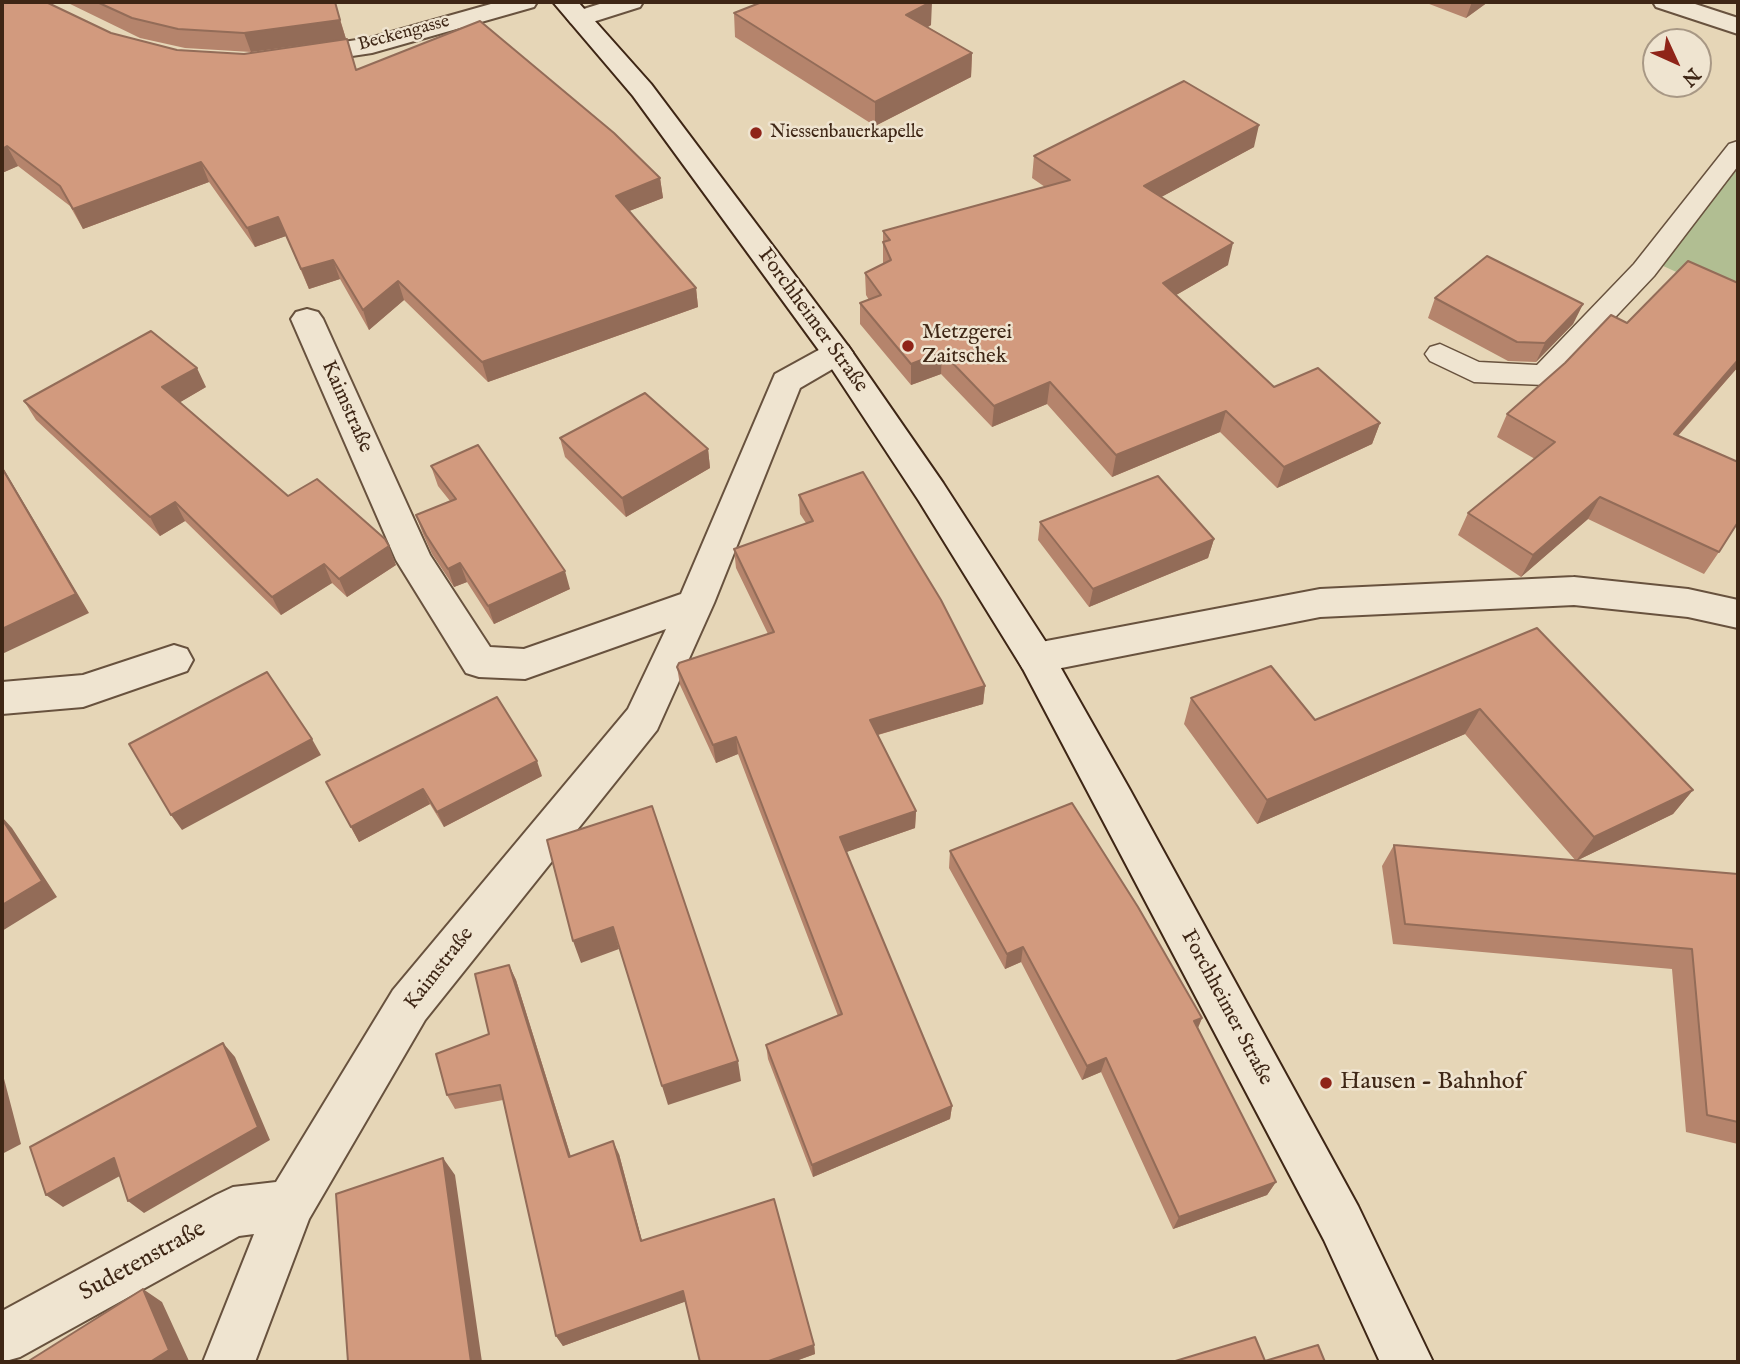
<!DOCTYPE html>
<html>
<head>
<meta charset="utf-8">
<style>
  body { margin:0 }
  #map { position:relative; width:1740px; height:1364px; overflow:hidden; background:#e6d6b7; font-family:"IM FELL English",serif }
  canvas { display:block }
  .frame { position:absolute; inset:0; border:4px solid #3e2615; pointer-events:none }
  .north { position:absolute; left:1642px; top:28px; width:70px; height:70px; box-sizing:border-box; background:#efe4d0; border:2px solid #a89885; border-radius:50%; rotate:135deg; font-size:19px; font-weight:700; line-height:28px; text-align:center; color:#3e2615 }
  .north::after { content:''; display:block; margin:auto; width:24px; height:32px; background:#8f2418; clip-path:polygon(50% 0,100% 100%,50% 72%,0 100%) }
</style>
</head>
<body>
<div id="map">
<canvas width="1740" height="1364"></canvas>
<div class="frame"></div>
<div class="north">N</div>
</div>
<script>
const context = document.querySelector('canvas').getContext('2d');
context.lineJoin = 'round';
function fill(path, color) { context.fillStyle = color; context.fill(path, 'evenodd'); }
const toPath = rows => new Path2D(rows.map(r => 'M' + r).join(''));
function stroke(path, color, width, dash) { context.strokeStyle = color; context.lineWidth = width; context.lineCap = dash ? 'butt' : 'round'; context.setLineDash(dash || []); context.stroke(path); }
function label(font, color, halo, rows, align = 'center') {
  context.font = font + ' "IM FELL English",serif'; context.lineWidth = 5; context.setLineDash([]); context.textBaseline = 'middle'; context.strokeStyle = halo; context.fillStyle = color; for (const [text, x, y, turn = 0] of rows) {
    context.save(); context.translate(x, y); context.rotate((+turn || 0) * Math.PI / 180); context.textAlign = isNaN(turn) ? turn : align; if (halo) context.strokeText(text, 0, 0); context.fillText(text, 0, 0); context.restore();
  }
}
fill(toPath([
  [1738,151,1738,300,1650,260]
]), '#b1be92');
const lane = toPath([
  [1738,141,1738,166,1654,276,1554,382,1544,385,1474,382,1430,361,1425,354,1430,347,1440,344,1479,362,1537,365,1634,264,1729,144,1738,141]
]);
const street = toPath([
  [498,2,537,2,534,7,372,53,299,64,290,62,286,56,290,50,370,38,498,2],
  [606,2,643,2,640,7,580,26,571,23,567,18,571,13,606,2],
  [1653,2,1689,2,1738,18,1738,34,1656,7,1653,2],
  [307,309,318,312,323,319,430,555,490,647,524,649,681,594,775,374,826,346,837,342,848,346,853,353,848,360,800,388,714,603,657,730,425,1020,309,1219,255,1362,203,1362,254,1234,239,1236,20,1357,2,1362,2,1311,216,1195,233,1187,276,1182,393,990,628,709,666,629,525,679,479,677,466,673,396,560,291,319,296,312,307,309],
  [1574,577,1688,589,1738,600,1738,628,1688,617,1574,605,1320,617,1036,673,1023,669,1017,658,1023,647,1036,643,1320,589,1574,577],
  [174,645,187,649,193,660,187,671,83,707,2,714,2,682,83,675,174,645]
]);
const secondary = toPath([
  [553,2,578,2,651,84,848,346,943,483,1049,647,1130,790,1358,1206,1433,1362,1380,1362,1324,1240,1023,669,919,501,826,360,633,96,553,2]
]);
stroke(lane, '#68523e', 3);
stroke(street, '#68523e', 4);
stroke(secondary, '#3e2615', 4);
fill(lane, '#efe4d0');
fill(street, '#efe4d0');
fill(secondary, '#efe4d0');
fill(toPath([
  [2,2,111,33,177,50,356,70,660,178,663,198,629,211,696,288,698,307,488,382,404,300,369,330,340,279,309,289,286,236,255,247,209,182,83,229,70,206,18,166,2,173],
  [66,2,335,2,346,39,251,52,185,48,140,38],
  [1424,2,1488,2,1466,18],
  [734,13,931,25,928,27,972,53,971,77,875,126,735,37],
  [1254,147,1161,197,1228,265,1176,295,1274,387,1380,423,1372,444,1277,488,1220,432,1112,477,1047,404,992,427,941,374,911,385,860,324,860,303,869,300,866,295,865,273,883,264,883,231,1045,187,1032,178,1034,156],
  [1738,283,1738,367,1678,436,1719,552,1704,574,1588,519,1521,577,1458,535,1468,513,1535,459,1497,437,1507,414,1627,323],
  [1435,298,1583,304,1573,324,1536,362,1508,361,1428,318],
  [206,387,180,402,288,496,396,565,347,597,332,583,281,615,185,521,160,536,36,420,24,401],
  [560,438,708,449,710,468,626,517,565,457],
  [431,466,570,589,494,624,467,582,454,587,432,554,423,534,416,515,450,501,438,486],
  [799,495,985,686,983,704,878,735,916,811,915,828,846,852,952,1106,950,1119,813,1177,768,1059,766,1045,838,1016,738,754,716,763,680,685,677,667,768,634,736,568,734,549,806,523,800,514],
  [1040,522,1214,539,1208,558,1089,607,1038,540],
  [1537,628,1693,790,1673,814,1576,861,1465,734,1257,824,1184,724,1191,698,1315,720],
  [542,776,444,827,430,804,359,842,326,782],
  [1394,845,1738,874,1738,1144,1686,1132,1672,969,1393,944,1382,866],
  [950,851,1202,1018,1198,1028,1276,1182,1267,1195,1173,1229,1101,1072,1082,1080,1021,962,1005,969,949,868],
  [509,965,516,980,571,1157,619,1154,642,1241,814,1345,815,1354,793,1362,700,1362,686,1301,563,1346,556,1336,503,1100,455,1109,447,1095,489,1034]
]), '#b5846c');
fill(toPath([
  [932,2,931,25,906,39,906,15],
  [1472,2,1488,2,1466,18],
  [340,20,346,39,251,52,244,33],
  [972,53,971,77,875,126,875,102],
  [1259,125,1254,147,1141,208,1144,186],
  [7,146,18,166,2,173,2,149],
  [201,162,209,182,83,229,73,209],
  [660,178,663,198,619,215,616,196],
  [278,217,286,236,255,247,247,228],
  [1233,243,1228,265,1159,305,1163,283],
  [333,260,340,279,309,289,301,269],
  [398,281,404,300,369,330,363,310],
  [696,288,698,307,488,382,482,362],
  [1583,304,1573,324,1536,362,1545,343],
  [942,352,941,374,911,385,911,364],
  [1738,360,1738,367,1660,456,1674,434],
  [197,368,206,387,172,407,162,387],
  [1050,382,1047,404,992,427,994,406],
  [1226,411,1220,432,1112,477,1116,455],
  [1380,423,1372,444,1277,488,1284,467],
  [708,449,710,468,626,517,622,498],
  [2,466,89,613,2,654],
  [1600,497,1588,519,1521,577,1533,555],
  [175,502,185,521,160,536,150,517],
  [1214,539,1208,558,1089,607,1093,589],
  [389,546,396,565,347,597,339,579],
  [460,563,467,582,454,587,448,569],
  [324,564,332,583,281,615,272,597],
  [565,571,570,589,494,624,488,606],
  [985,686,983,704,870,737,870,720],
  [1480,709,1465,734,1257,824,1267,800],
  [736,737,738,754,716,763,713,745],
  [312,739,321,755,182,830,171,815],
  [537,761,542,776,444,827,437,812],
  [423,789,430,804,359,842,351,827],
  [1693,790,1673,814,1576,861,1594,837],
  [916,811,915,828,841,854,840,837],
  [2,817,12,828,57,897,2,931],
  [613,927,619,949,581,963,573,941],
  [1023,947,1021,962,1005,969,1007,954],
  [509,965,516,980,575,1170,569,1157],
  [1202,1018,1196,1032,1194,1021],
  [223,1043,235,1057,270,1140,144,1213,128,1201],
  [1106,1058,1101,1072,1082,1080,1087,1066],
  [738,1061,741,1081,668,1105,662,1086],
  [2,1071,21,1144,2,1154],
  [952,1106,950,1119,813,1177,812,1165],
  [613,1141,619,1154,645,1252,641,1241],
  [114,1158,129,1171,63,1207,46,1195],
  [443,1158,455,1175,482,1362,471,1362],
  [1276,1182,1267,1195,1173,1229,1179,1217],
  [143,1289,162,1302,189,1361,187,1362,150,1362],
  [683,1291,687,1301,563,1346,556,1336],
  [814,1345,815,1354,793,1362,766,1362]
]), '#936c58');
const building = toPath([
  [2,2,46,2,111,33,177,50,244,54,347,39,356,70,480,21,614,133,660,178,616,196,696,288,482,362,398,281,363,310,333,260,301,269,278,217,247,228,201,162,73,209,60,186,7,146,2,149,2,2],
  [97,2,335,2,340,20,244,33,178,29,132,18,97,2],
  [762,2,931,2,906,15,972,53,875,102,734,13,762,2],
  [1184,81,1259,125,1144,186,1233,243,1163,283,1274,387,1318,368,1380,423,1284,467,1226,411,1116,455,1050,382,994,406,942,352,911,364,860,303,881,295,865,273,891,260,883,242,890,240,883,231,1070,180,1034,156,1184,81],
  [1487,256,1583,304,1545,343,1517,342,1435,298,1487,256],
  [1688,261,1738,283,1738,360,1674,434,1738,462,1738,522,1719,552,1600,497,1533,555,1468,513,1555,442,1507,414,1565,363,1611,315,1627,323,1688,261],
  [151,331,197,368,162,387,288,496,317,479,385,539,389,546,339,579,324,564,272,597,175,502,150,517,24,401,151,331],
  [645,393,708,449,622,498,560,438,645,393],
  [478,445,565,571,488,606,460,563,448,569,426,535,416,515,456,499,431,466,478,445],
  [2,468,76,594,2,629,2,468],
  [863,472,941,600,985,686,870,720,916,811,840,837,952,1106,812,1165,766,1045,842,1014,736,737,713,745,677,667,679,663,774,632,734,549,813,521,799,495,863,472],
  [1158,476,1214,539,1093,589,1040,522,1158,476],
  [1537,628,1693,790,1594,837,1480,709,1267,800,1191,698,1271,666,1315,720,1537,628],
  [267,672,312,739,171,815,129,744,267,672],
  [497,697,537,761,437,812,423,789,351,827,326,782,497,697],
  [1072,803,1138,907,1202,1018,1194,1021,1276,1182,1179,1217,1106,1058,1087,1066,1023,947,1007,954,950,851,1072,803],
  [652,806,738,1061,662,1086,613,927,573,941,547,840,652,806],
  [2,819,42,881,2,905,2,819],
  [1394,845,1738,874,1738,1122,1707,1115,1692,949,1405,924,1394,845],
  [509,965,569,1157,613,1141,641,1241,774,1199,814,1345,766,1362,700,1362,683,1291,556,1336,500,1085,447,1095,436,1054,489,1034,475,974,509,965],
  [223,1043,258,1127,128,1201,114,1158,46,1195,30,1147,223,1043],
  [443,1158,471,1362,348,1362,336,1194,443,1158],
  [143,1289,169,1350,150,1362,27,1362,143,1289],
  [1255,1337,1265,1361,1318,1345,1325,1362,1172,1362,1255,1337]
]);
fill(building, '#d29a7e');
stroke(building, '#936c58', 2);
for (const [x, y, r, color] of [
  [756,133,7,"#8f2418"],
  [908,346,7,"#8f2418"],
  [1326,1083,7,"#8f2418"]
]) { const dot = new Path2D(); dot.arc(x, y, r, 0, 2 * Math.PI); context.fillStyle = color; context.fill(dot); stroke(dot, '#efe4d0', 2.5); }
label('18px', '#3e2615', '#efe4d0', [
  ["Beckengasse",404,34,-15]
]);
label('18px', '#3e2615', '#efe4d0', [
  ["Niessenbauerkapelle",770,133]
], 'left');
label('21px', '#3e2615', '#efe4d0', [
  ["Forchheimer Straße",812,321,54],
  ["Kaimstraße",346,407,66],
  ["Kaimstraße",440,969,-52],
  ["Forchheimer Straße",1226,1008,62]
]);
label('21px', '#3e2615', '#efe4d0', [
  ["Metzgerei",922,334],
  ["Zaitschek",922,358]
], 'left');
label('24px', '#3e2615', '#efe4d0', [
  ["Hausen - Bahnhof",1340,1083]
], 'left');
label('24px', '#3e2615', '#efe4d0', [
  ["Sudetenstraße",143,1262,-29]
]);
</script>
</body>
</html>
